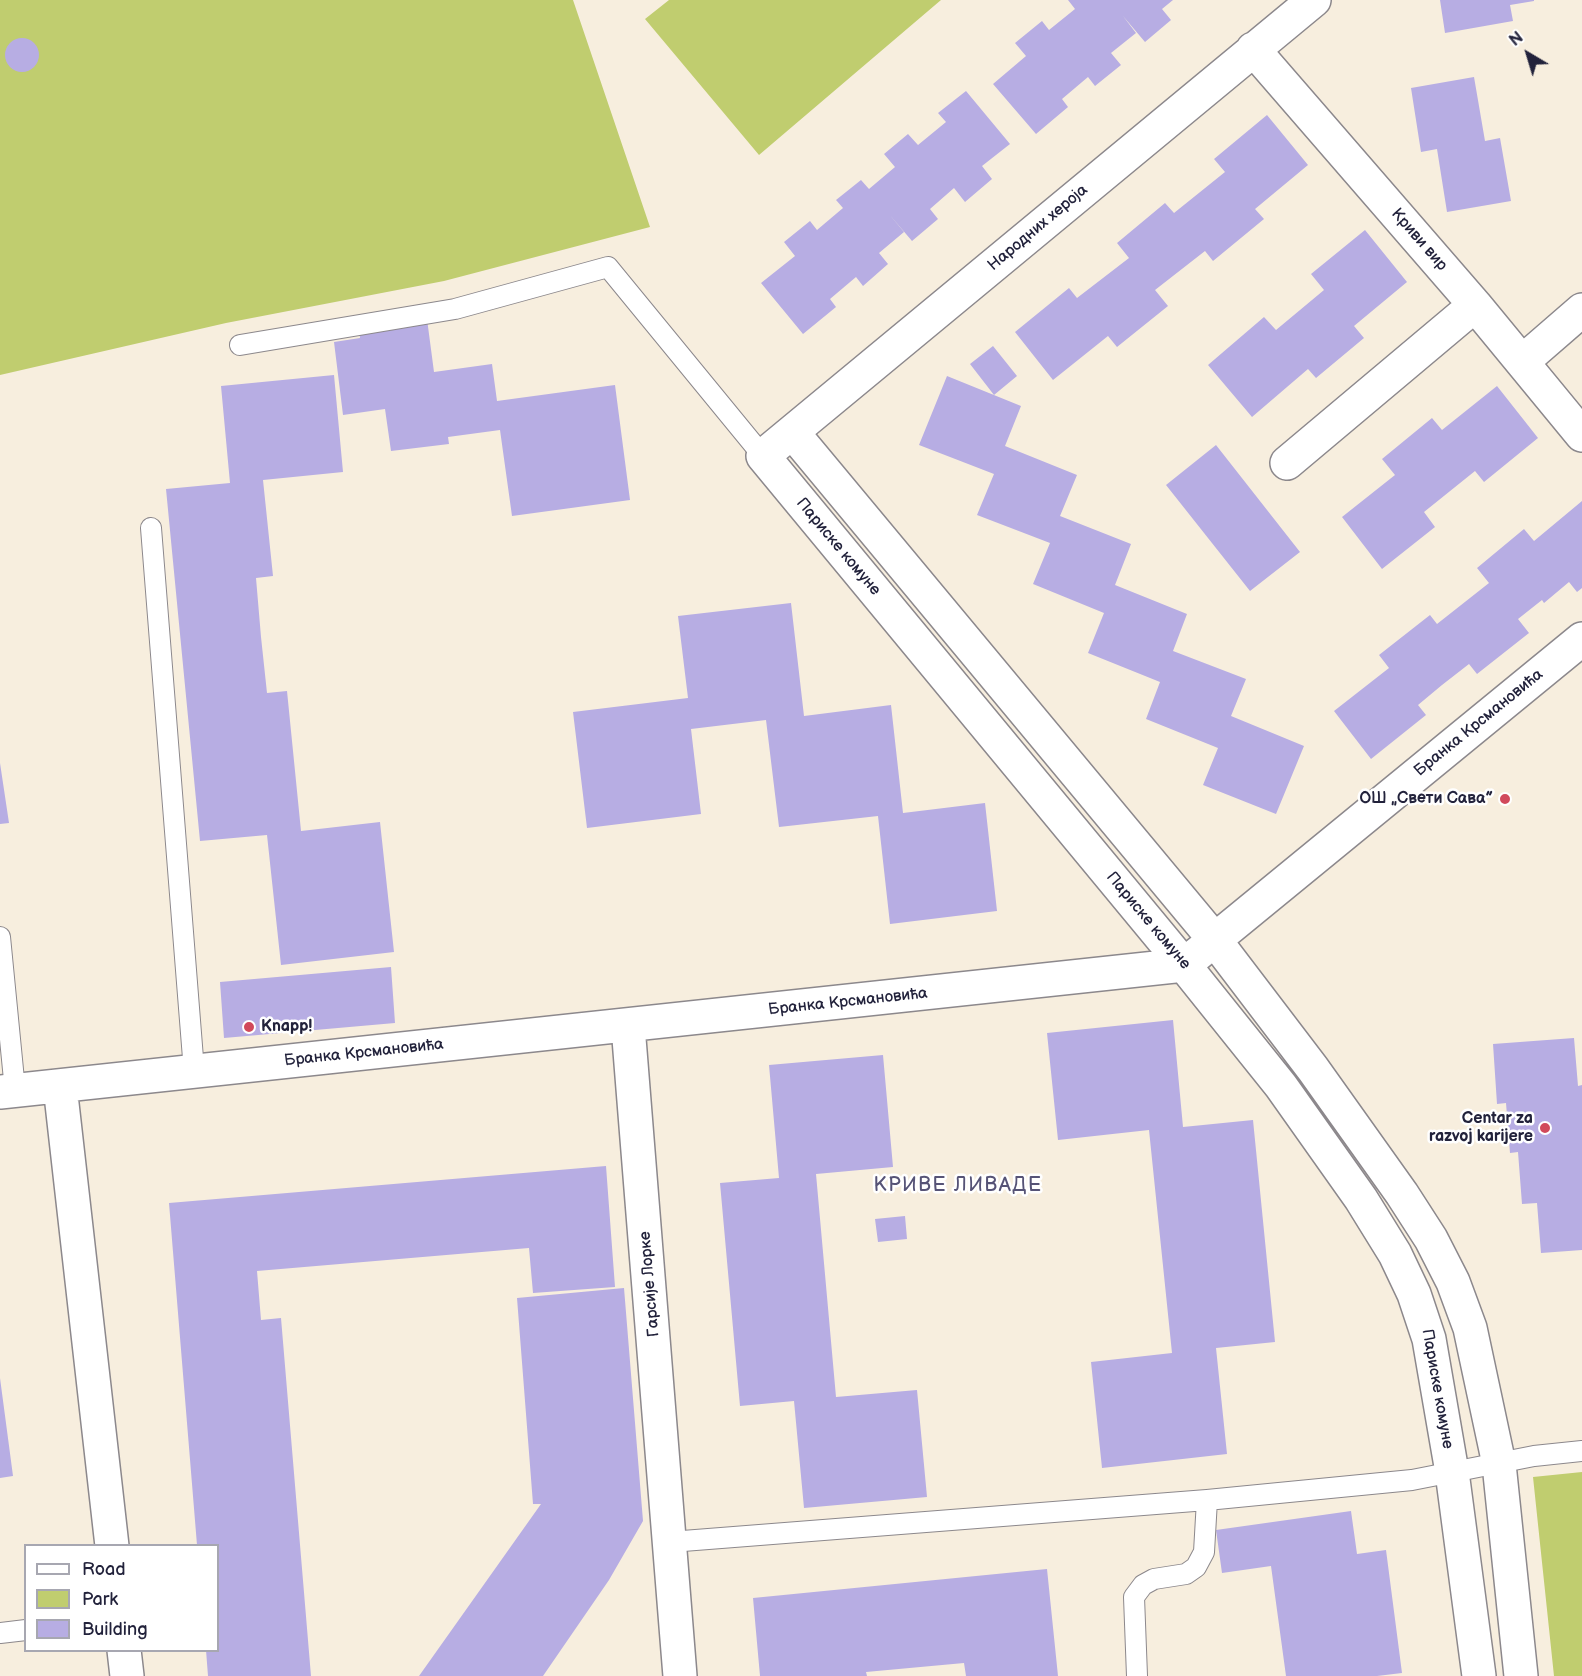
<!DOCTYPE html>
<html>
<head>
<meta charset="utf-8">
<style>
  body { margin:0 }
  #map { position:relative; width:1582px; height:1676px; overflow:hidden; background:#f7eede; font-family:"Balsamiq Sans",sans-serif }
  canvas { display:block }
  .legend { position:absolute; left:24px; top:1544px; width:195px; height:108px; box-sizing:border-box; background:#fff; border:2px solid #a7a7b1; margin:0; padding:8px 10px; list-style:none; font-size:18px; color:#22223b }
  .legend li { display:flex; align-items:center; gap:12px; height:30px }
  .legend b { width:30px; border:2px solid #a7a7b1 }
  .north { position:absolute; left:1498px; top:24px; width:60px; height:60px; -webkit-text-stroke:4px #fff; paint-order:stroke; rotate:322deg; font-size:16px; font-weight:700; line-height:24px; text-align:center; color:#22223b }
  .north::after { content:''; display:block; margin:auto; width:21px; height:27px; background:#22223b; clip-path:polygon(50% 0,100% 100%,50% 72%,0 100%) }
</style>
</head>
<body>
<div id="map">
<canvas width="1582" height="1676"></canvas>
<ul class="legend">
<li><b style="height:8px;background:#fff"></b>Road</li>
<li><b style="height:16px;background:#c0cd6f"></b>Park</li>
<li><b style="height:16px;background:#b7ade3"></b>Building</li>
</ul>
<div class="north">N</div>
</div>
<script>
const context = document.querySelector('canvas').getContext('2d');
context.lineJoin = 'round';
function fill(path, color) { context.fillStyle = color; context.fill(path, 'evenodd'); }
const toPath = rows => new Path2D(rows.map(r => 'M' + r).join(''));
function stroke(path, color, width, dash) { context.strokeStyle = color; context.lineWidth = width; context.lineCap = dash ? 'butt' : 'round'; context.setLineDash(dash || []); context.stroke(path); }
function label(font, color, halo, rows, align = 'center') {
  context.font = font + ' "Balsamiq Sans",sans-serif'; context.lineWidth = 5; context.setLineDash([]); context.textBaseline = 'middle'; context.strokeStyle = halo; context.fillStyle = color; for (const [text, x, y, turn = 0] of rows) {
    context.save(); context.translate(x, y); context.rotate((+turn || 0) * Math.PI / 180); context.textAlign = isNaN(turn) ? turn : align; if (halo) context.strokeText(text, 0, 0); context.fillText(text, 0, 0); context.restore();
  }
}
fill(toPath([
  [0,0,573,0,650,227,444,281,226,323,0,375],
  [669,0,941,0,759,155,645,19],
  [1582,1472,1582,1676,1554,1676,1533,1477]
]), '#c0cd6f');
fill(toPath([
  [1068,0,1173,0,1162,9,1171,20,1145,42,1123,16,1136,33,1111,53,1121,65,1095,86,1088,77,1062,99,1068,107,1036,134,993,84,1026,56,1015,43,1042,21,1049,30,1075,9],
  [1440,0,1534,0,1534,1,1510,5,1513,21,1445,33],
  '5 55a17 17 0 1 1 34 0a17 17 0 1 1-34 0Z',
  [1474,77,1485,141,1500,138,1511,201,1447,212,1437,149,1421,152,1411,88],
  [966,91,1010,144,982,166,992,179,965,202,954,188,930,209,938,219,912,241,889,214,904,232,879,253,888,264,863,286,856,277,830,299,836,307,803,334,761,283,795,256,784,242,810,221,817,230,843,208,836,200,861,180,869,189,895,167,884,154,908,134,918,145,946,122,938,113],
  [1267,115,1308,165,1255,209,1264,219,1213,261,1205,251,1155,290,1168,306,1117,347,1108,336,1053,380,1015,332,1069,288,1077,298,1129,258,1117,243,1165,203,1174,213,1225,172,1214,159],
  [1365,230,1407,282,1354,326,1364,338,1316,378,1308,369,1252,417,1208,365,1264,317,1276,330,1324,290,1311,274],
  [427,319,434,372,492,364,497,401,615,385,630,500,512,516,500,430,448,437,449,444,391,451,385,409,343,415,334,342,360,338,359,328],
  [993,346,1017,376,994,395,970,364],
  [334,375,343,472,263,480,273,576,256,578,261,637,267,693,287,691,301,831,380,822,394,952,281,965,267,835,200,841,166,489,230,483,221,386],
  [947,376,1021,406,1005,446,1077,475,1060,516,1131,544,1115,585,1187,614,1173,651,1246,679,1231,716,1304,746,1276,814,1203,785,1218,748,1146,719,1160,682,1088,653,1104,613,1033,584,1050,543,977,515,994,474,919,445],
  [1497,386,1538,438,1484,482,1475,471,1424,512,1435,527,1382,569,1342,517,1395,475,1382,459,1432,418,1442,430],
  [1216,445,1300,552,1250,591,1166,485],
  [1582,501,1582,588,1577,592,1569,582,1544,603,1542,600,1518,619,1529,633,1477,674,1469,664,1442,685,1418,705,1426,715,1371,759,1334,711,1389,668,1379,655,1430,615,1437,624,1489,583,1477,568,1524,529,1534,541],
  [791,603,804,716,891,705,903,813,985,803,997,911,890,924,878,816,779,827,766,720,691,729,701,814,587,828,573,712,688,698,678,616],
  [0,763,9,823,0,824],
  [391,967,395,1023,224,1038,220,982],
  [1173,1020,1183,1127,1253,1120,1275,1342,1216,1348,1227,1454,1102,1468,1091,1362,1172,1353,1149,1130,1058,1140,1047,1033],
  [1574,1038,1578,1086,1582,1085,1582,1250,1541,1253,1537,1203,1522,1204,1518,1152,1510,1153,1506,1103,1497,1104,1493,1044],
  [883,1055,893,1167,816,1174,836,1397,917,1390,927,1497,804,1508,794,1401,740,1406,720,1183,779,1178,769,1065],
  [606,1166,615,1287,533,1293,529,1248,257,1271,261,1320,281,1318,311,1676,208,1676,206,1650,218,1650,218,1545,197,1545,169,1203],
  [905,1216,907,1239,878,1242,875,1219],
  [624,1288,643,1521,609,1580,543,1676,419,1676,541,1504,533,1504,517,1298],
  [0,1378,13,1476,0,1478],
  [1351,1511,1357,1554,1386,1550,1402,1673,1377,1676,1286,1676,1271,1566,1222,1573,1216,1530],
  [1047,1569,1058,1676,966,1676,964,1663,866,1672,867,1676,760,1676,753,1598]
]), '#b7ade3');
const lane = toPath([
  [240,345,455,309,608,267,763,456],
  [151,528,194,1071],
  [0,937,15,1090],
  [670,1542,1207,1500,1412,1480,1534,1456,1582,1451],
  [0,1633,26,1630],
  [1137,1676,1134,1597,1143,1585,1154,1579,1186,1574,1196,1567,1204,1552,1207,1500]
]);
const street = toPath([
  [1314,0,763,456,1184,965,1281,1086,1361,1199,1395,1254,1414,1294,1429,1339,1452,1472,1479,1676],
  [1253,49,1475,305,1582,435],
  [1522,362,1582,310],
  [793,433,1214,939,1313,1069,1402,1194,1431,1239,1453,1282,1470,1328,1499,1464,1521,1676],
  [1287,463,1475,305],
  [628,1026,680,1676],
  [60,1086,112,1546],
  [0,1092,1184,965,1582,639],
  [124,1650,127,1676]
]);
stroke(lane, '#8c888c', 22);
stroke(street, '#8c888c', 36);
stroke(lane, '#fff', 20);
stroke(street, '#fff', 33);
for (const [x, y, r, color] of [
  [1505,799,6,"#d1495b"],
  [249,1027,6,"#d1495b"],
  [1545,1128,6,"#d1495b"]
]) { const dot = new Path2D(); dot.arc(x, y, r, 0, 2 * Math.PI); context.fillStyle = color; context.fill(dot); stroke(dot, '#fff', 2); }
label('16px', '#22223b', '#fff', [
  ["Народних хероја",1038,228,-40],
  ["Криви вир",1419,240,49],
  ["Париске комуне",838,547,50],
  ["Бранка Крсмановића",1479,723,-39],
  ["Париске комуне",1148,921,50],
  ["Бранка Крсмановића",848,1002,-6],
  ["Бранка Крсмановића",364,1053,-6],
  ["Гарсије Лорке",650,1284,-95],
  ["Париске комуне",1437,1389,80]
]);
label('bold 16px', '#22223b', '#fff', [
  ["ОШ „Свети Сава”",1493,799],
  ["Knapp!",261,1027,"left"],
  ["Centar za",1533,1119],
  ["razvoj karijere",1533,1137]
], 'right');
context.letterSpacing = '1.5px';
label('20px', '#565376', '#fff', [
  ["КРИВЕ ЛИВАДЕ",958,1186]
]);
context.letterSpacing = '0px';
</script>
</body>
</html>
